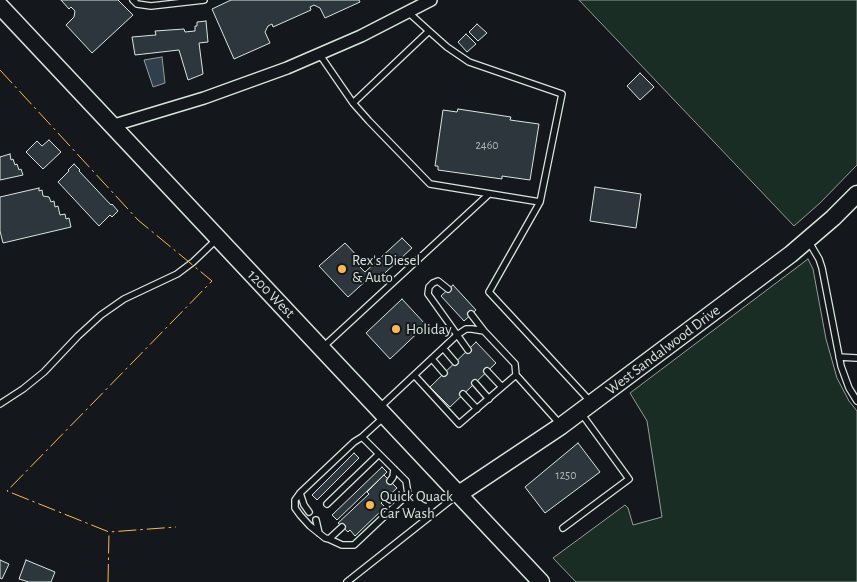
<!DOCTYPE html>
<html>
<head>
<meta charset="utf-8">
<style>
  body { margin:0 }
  canvas { display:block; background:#14181c }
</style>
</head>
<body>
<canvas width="857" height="582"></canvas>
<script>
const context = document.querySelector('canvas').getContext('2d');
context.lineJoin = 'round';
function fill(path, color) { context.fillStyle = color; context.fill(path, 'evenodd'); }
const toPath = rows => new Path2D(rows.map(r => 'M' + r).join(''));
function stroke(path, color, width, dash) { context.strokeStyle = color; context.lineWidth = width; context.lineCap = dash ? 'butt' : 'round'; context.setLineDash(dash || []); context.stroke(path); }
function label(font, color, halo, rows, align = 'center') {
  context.font = font + ' "Alegreya Sans",sans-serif'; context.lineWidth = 4; context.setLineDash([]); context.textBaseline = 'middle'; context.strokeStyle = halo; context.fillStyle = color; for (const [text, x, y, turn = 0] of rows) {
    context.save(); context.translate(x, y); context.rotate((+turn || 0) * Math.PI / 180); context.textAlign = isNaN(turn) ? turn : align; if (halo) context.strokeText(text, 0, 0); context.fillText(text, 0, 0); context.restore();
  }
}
const green = toPath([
  [579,0,857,0,857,165,820,203,794,226,579,0],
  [808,259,813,269,826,339,837,378,849,401,857,411,857,582,576,582,553,558,625,505,628,508,633,525,662,517,647,421,630,393,808,259]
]);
fill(green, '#1a2d24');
stroke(green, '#939e99', 1);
const water = toPath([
  [162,57,165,83,153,87,144,60,162,57]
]);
fill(water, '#2f3f4d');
stroke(water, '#939e99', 1);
const building = toPath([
  [61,0,118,0,133,15,92,53,66,25,74,17,75,11,71,7,69,9,61,0],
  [231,0,359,0,360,2,325,18,320,8,314,5,310,7,311,10,273,27,272,24,268,26,265,32,270,43,234,59,212,9,231,0],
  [206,21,208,42,199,43,203,74,188,80,179,50,135,55,132,37,156,35,155,31,184,29,185,32,195,31,195,26,197,26,197,22,206,21],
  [477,24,487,33,478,41,469,32,477,24],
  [466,34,476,44,467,52,458,42,466,34],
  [640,73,654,87,640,100,627,86,640,73],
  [458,109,511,117,510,120,539,124,530,180,502,176,502,179,438,170,438,166,435,166,443,110,457,112,458,109],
  [49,140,61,152,43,169,26,152,37,141,42,146,49,140],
  [10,154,11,160,13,159,15,165,17,164,19,170,21,169,23,175,0,180,0,157,10,154],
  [74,164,80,170,79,171,111,205,112,204,118,211,112,217,110,215,99,226,58,182,69,171,68,170,74,164],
  [595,187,641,194,636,228,590,221,595,187],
  [39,188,39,191,42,190,43,196,49,197,51,202,54,201,55,207,58,206,60,215,65,214,66,219,69,218,71,227,3,243,0,231,0,197,39,188],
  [402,238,412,248,374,283,369,278,348,297,319,266,345,243,361,260,357,264,365,272,402,238],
  [453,285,476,310,464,321,441,296,453,285],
  [402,299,426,325,390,359,366,333,402,299],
  [476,342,496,363,450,407,430,387,476,342],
  [578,443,600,472,545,513,525,487,578,443],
  [354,453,359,458,317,500,312,495,354,453],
  [382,467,387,472,337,520,332,515,382,467],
  [384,475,397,488,381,503,385,507,355,536,350,530,348,532,338,523,369,494,367,492,384,475],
  [0,560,9,564,2,579,0,578,0,560],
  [26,560,55,572,51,582,29,582,19,579,26,560]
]);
fill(building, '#2c363c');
stroke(building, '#d8e6dc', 1);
const lane = toPath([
  [133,0,137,4,151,6,204,0],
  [320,55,353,103,429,31,408,12],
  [353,103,369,121,430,184,540,202,562,94,469,62,447,47,429,31],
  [540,202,489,292,590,401],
  [809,242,819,259,822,268,841,366,849,388,857,401],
  [448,289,438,281,433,283,429,287,428,294,468,350],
  [471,314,484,331],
  [322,348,489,194],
  [443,348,455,362],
  [839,357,857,358],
  [432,359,444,373],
  [487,371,502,387],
  [415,376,459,424,516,375],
  [475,383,489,399],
  [463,394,477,409],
  [0,404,23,389,44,372,78,336,101,315,124,299,177,274,193,262,216,240],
  [379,408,457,335,466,329,472,329,484,331,515,364,516,375,560,424],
  [390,481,393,477,394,469],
  [300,493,304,505,309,512],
  [327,504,379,454],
  [316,520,319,533],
  [342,527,329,539,325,538,310,526,300,515,295,508,295,500,300,493,354,442,362,437,384,417],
  [563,528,629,479,581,413],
  [329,539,342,545,354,545,408,494,406,481,362,437],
  [347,582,457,495]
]);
const street = toPath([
  [111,126,204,98,287,68,361,36,431,0]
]);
const secondary = toPath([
  [0,6,541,582],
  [459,494,561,426,791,254,833,218,857,194]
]);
stroke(lane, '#d8e6dc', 8);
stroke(street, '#d8e6dc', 14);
stroke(secondary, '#d8e6dc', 19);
stroke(lane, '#14181c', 5.5);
stroke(street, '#14181c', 11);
stroke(secondary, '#14181c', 16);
stroke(toPath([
  [0,70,138,220,212,281,7,491,109,532,176,527],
  [108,582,109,532]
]), '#ffb74d', 1, [18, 4, 2.5, 4]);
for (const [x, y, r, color] of [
  [342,269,5,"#ffb74d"],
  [396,329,5,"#ffb74d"],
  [370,505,5,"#ffb74d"]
]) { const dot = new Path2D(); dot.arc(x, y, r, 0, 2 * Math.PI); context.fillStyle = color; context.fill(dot); stroke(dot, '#14181c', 2); }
label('12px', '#adbab4', null, [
  ["2460",487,145],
  ["1250",566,475]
]);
label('15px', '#d8e6dc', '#14181c', [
  ["Rex's Diesel",352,260],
  ["& Auto",352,277],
  ["Holiday",406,329],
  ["Quick Quack",380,496],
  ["Car Wash",380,513]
], 'left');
label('15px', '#d8e6dc', '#14181c', [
  ["1200 West",271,294,46],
  ["West Sandalwood Drive",663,350,-37]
]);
</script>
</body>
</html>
